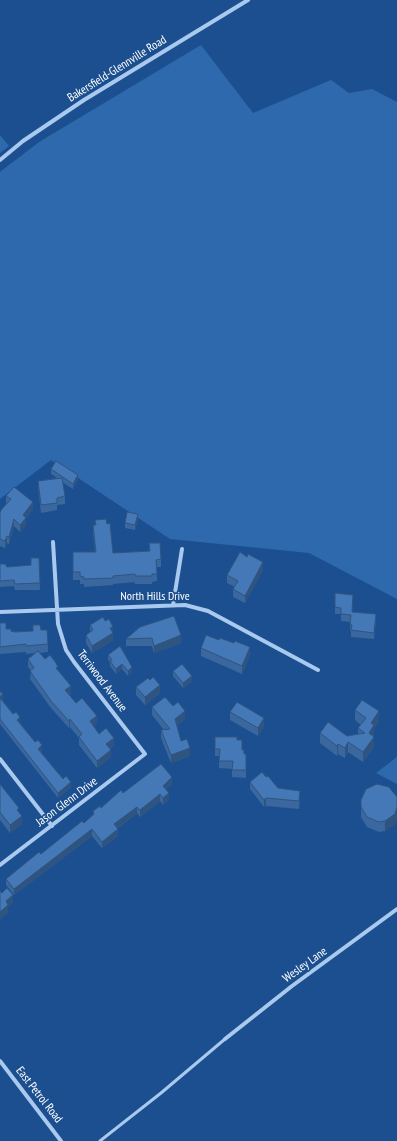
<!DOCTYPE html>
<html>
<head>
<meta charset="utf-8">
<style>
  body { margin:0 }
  canvas { display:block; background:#1b4f8f }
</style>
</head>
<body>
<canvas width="397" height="1141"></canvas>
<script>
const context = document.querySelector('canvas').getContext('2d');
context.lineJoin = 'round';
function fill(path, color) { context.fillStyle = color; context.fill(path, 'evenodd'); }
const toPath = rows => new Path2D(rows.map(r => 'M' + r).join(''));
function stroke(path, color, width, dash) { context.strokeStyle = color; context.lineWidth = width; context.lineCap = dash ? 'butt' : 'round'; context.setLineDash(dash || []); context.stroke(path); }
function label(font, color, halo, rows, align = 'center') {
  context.font = font + ' "PT Sans Narrow",sans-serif'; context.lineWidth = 3.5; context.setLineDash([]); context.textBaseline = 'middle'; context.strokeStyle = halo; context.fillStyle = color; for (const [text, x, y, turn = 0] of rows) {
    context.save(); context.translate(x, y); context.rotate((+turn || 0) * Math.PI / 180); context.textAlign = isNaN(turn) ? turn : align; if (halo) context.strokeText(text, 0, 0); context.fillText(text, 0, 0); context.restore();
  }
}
fill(toPath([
  [201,45,253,113,331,80,349,93,372,89,397,102,397,599,309,553,170,539,51,460,0,499,0,172,39,142],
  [0,135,9,146,0,153],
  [397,757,397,784,376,773]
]), '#2e69ad');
stroke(toPath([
  [100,1141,161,1093,225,1039]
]), '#a9c9ee', 3);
stroke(toPath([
  [0,160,23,141,84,100,248,0],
  [173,605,182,549],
  [0,612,185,605,208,611,318,670],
  [0,759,52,826],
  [0,865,145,754,74,662,66,650,58,624,53,542],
  [225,1039,292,986,397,909],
  [0,1061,61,1141]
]), '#a9c9ee', 4);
fill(toPath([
  [51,469,78,480,73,489,62,482,65,496,65,504,57,505,57,510,41,513,38,488,38,481,57,478,51,474],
  [6,496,33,509,26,518,26,525,20,532,14,526,9,544,7,543,5,548,0,546,0,513,7,503,6,503],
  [138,519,135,530,125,528,125,523],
  [95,520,107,524,113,553,149,551,149,543,161,559,161,567,157,567,157,581,152,582,152,584,135,584,135,582,113,584,113,585,84,587,84,584,80,584,80,580,73,580,73,552,95,552,93,532,93,525,95,525],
  [39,558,40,590,15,590,14,586,0,587,0,564,7,567,31,565],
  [263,570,245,603,233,597,233,589,235,587,227,583,227,575],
  [335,593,353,601,352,612,376,620,374,639,351,637,351,631,350,631,350,622,341,621,341,614,335,614],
  [105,621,113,627,113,640,92,653,86,643,86,635,90,632,90,625],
  [0,623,6,629,15,632,33,631,33,625,41,630,48,644,48,652,39,653,45,659,58,670,71,693,69,695,76,703,97,724,93,726,99,734,114,745,110,749,111,757,97,768,79,745,79,738,70,727,69,728,51,708,30,679,31,671,28,667,28,659,35,653,26,654,26,652,0,654],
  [140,627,181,643,154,653,152,646,126,646,126,639],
  [120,646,132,672,128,676,122,669,116,674,110,666,110,662,108,660,108,655],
  [201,648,250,655,242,674,201,656],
  [173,671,192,681,183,688,173,676],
  [136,687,160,693,145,705,136,695],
  [0,691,3,700,2,700,20,722,20,723,35,742,42,750,41,752,53,767,71,787,58,798,0,724],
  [173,706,185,719,177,725,181,741,190,756,171,763,161,738,161,730,164,730,152,715,152,707],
  [355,710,379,721,374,729,374,747,363,762,348,752,345,758,338,754,337,756,320,743,320,733,347,736,358,734,358,728,361,725,355,720],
  [230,712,264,726,258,736,230,720],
  [215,737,237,740,244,754,246,754,246,778,232,777,232,769,219,768,219,756,215,756],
  [266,777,278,788,300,799,299,809,266,806,264,807,250,789,250,782],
  [0,784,19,813,22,824,10,833,0,820],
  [172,784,166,789,169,800,163,805,160,801,140,817,137,813,117,829,118,836,102,848,92,836,14,895,6,885,6,879,84,823,93,815,93,811,101,808,123,793],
  [397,797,397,817,395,824,385,831,379,832,367,827,361,817,361,800]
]), '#3a679d');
fill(toPath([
  [78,475,78,480,73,489,73,484],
  [33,502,33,509,24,520,26,518,26,525,20,532,20,525,23,515],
  [138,514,138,519,135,530,135,525],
  [14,519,14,526,9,544,9,537],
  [7,536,7,543,5,548,5,541],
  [263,562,263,570,245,603,245,596],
  [376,614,376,620,374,639,374,633],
  [113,627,113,640,92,653,92,646,110,628],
  [181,635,181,643,154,653,154,646],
  [250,647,250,655,242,674,242,666],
  [122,664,122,669,116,674,116,669],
  [132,667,132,672,128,676,128,671],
  [192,676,192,681,183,688,183,683],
  [160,685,160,693,145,705,145,697],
  [71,686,71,693,65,698,65,690],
  [3,694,3,700,0,702,0,697],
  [185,711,185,719,175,726,175,719],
  [379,711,379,721,374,729,374,735,369,743,369,733,371,723],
  [97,716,97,724,90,729,90,721],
  [20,717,20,722,17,725,17,720],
  [264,718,264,726,258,736,258,728],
  [70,719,70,727,69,728,69,721],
  [374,737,374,747,363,762,363,752],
  [114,738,114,745,106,752,106,744],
  [348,742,348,752,345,758,345,748],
  [338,744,338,754,337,756,337,746],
  [42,745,42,750,38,754,38,749],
  [190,748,190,756,171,763,171,755],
  [111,750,111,757,97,768,97,761],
  [172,777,172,784,163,792,163,786],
  [71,782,71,787,58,798,58,793],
  [300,791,300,799,299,809,299,801],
  [169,793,169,800,163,805,163,798],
  [160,794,160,801,140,817,140,810],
  [266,798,266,806,264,807,264,800],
  [137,807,137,813,114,831,114,824],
  [397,807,397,817,395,824,385,831,385,821],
  [22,816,22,824,10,833,10,825],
  [92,829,92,836,14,895,14,889],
  [118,829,118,836,102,848,102,842],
  [13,895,13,903,8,907,8,913,0,920,0,912,6,901]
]), '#305480');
const building = toPath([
  [56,461,78,475,73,484,51,469,56,461],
  [62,478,65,496,57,498,57,503,41,505,38,481,62,478],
  [14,487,33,502,23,515,26,518,20,525,14,519,9,537,7,536,5,541,0,539,0,513,1,510,11,499,6,496,14,487],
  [127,512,138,514,135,525,125,523,127,512],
  [106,519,107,524,110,523,113,553,150,551,149,543,160,543,161,559,156,560,157,574,152,574,152,576,135,576,135,574,113,576,113,578,84,579,84,577,80,576,80,572,73,572,73,552,96,552,93,525,96,525,95,520,106,519],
  [240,552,247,557,248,554,263,562,245,596,233,589,238,581,227,575,240,552],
  [31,558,39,558,40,583,15,584,14,580,0,581,0,564,5,564,7,567,31,565,31,558],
  [335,593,353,595,352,612,376,614,374,633,351,630,352,625,350,624,351,615,341,614,341,608,335,607,335,593],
  [174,616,181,635,154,646,152,638,126,639,140,627,174,616],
  [103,617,105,621,109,619,113,627,110,628,113,633,92,646,86,635,93,630,90,625,103,617],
  [0,623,6,623,6,629,11,629,11,631,15,632,33,631,33,625,40,625,41,630,47,630,48,644,26,646,26,644,0,647,0,623],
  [206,635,219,640,220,638,234,643,235,641,250,647,242,666,201,648,206,635],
  [120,646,132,667,128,671,122,664,116,669,110,661,112,660,108,655,120,646],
  [38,651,45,659,50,655,56,663,58,667,56,668,71,686,65,690,76,703,82,698,97,716,90,721,99,734,106,728,114,738,106,744,111,750,97,761,79,737,82,734,70,719,69,721,51,701,30,671,34,668,28,659,38,651],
  [182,664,192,676,183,683,173,671,182,664],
  [153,677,160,685,145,697,136,687,148,678,150,680,153,677],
  [0,691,3,694,0,697,0,691],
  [165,697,173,706,178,702,185,711,175,719,181,741,187,739,190,748,171,755,161,730,170,729,152,707,165,697],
  [0,698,13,714,16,712,20,717,17,720,35,742,38,740,42,745,38,749,63,779,66,776,71,782,58,793,0,719,0,698],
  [362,700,379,711,371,723,374,725,369,733,374,737,363,752,348,742,345,748,338,744,337,746,320,733,328,722,347,736,365,733,358,728,366,718,355,710,362,700],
  [237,702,264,718,258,728,230,712,237,702],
  [215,737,237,737,237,740,242,740,242,750,244,750,244,754,246,754,246,770,232,770,233,761,219,761,220,749,215,749,215,737],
  [161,764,172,777,163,786,169,793,163,798,160,794,140,810,137,807,114,824,118,829,102,842,92,829,14,889,6,879,39,852,41,854,82,821,84,823,94,814,93,811,100,806,101,808,121,790,123,793,161,764],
  [262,772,266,777,268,776,278,788,300,791,299,801,266,798,264,800,250,782,262,772],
  [0,784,19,808,17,810,22,816,10,825,0,812,0,784],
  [377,784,389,787,397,797,397,807,395,814,385,821,379,822,367,817,361,807,361,800,366,789,377,784],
  [7,888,13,895,6,901,8,905,0,912,0,891,2,893,7,888]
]);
fill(building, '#4478b7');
stroke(building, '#305480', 1);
label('12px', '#fff', '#1b4f8f', [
  ["Bakersfield-Glennville Road",117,69,-32],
  ["North Hills Drive",155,597],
  ["Terriwood Avenue",102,681,53],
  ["Jason Glenn Drive",67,802,-37],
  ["Wesley Lane",305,965,-36],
  ["East Petrol Road",39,1095,52]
]);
</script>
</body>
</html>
